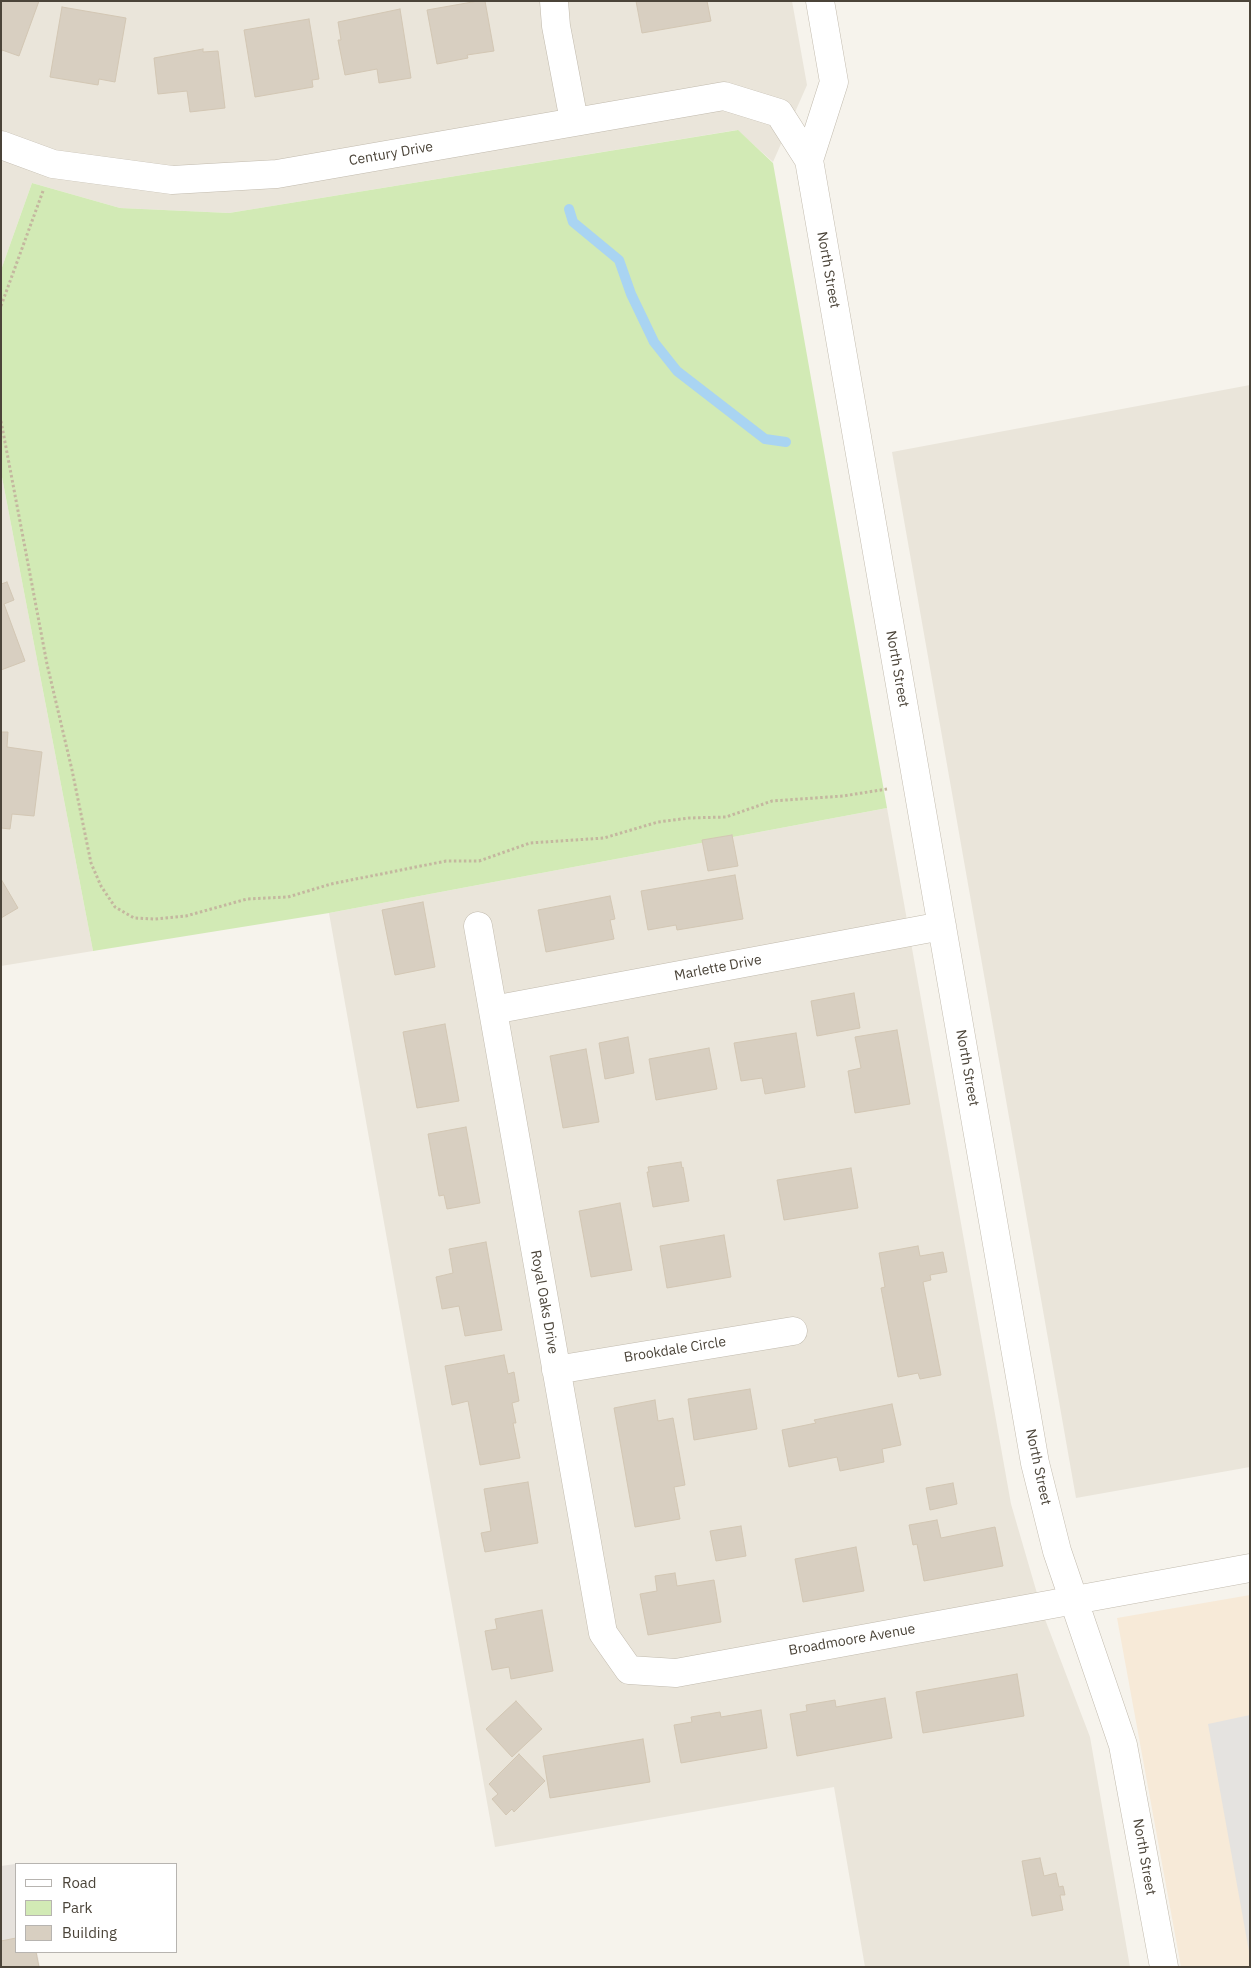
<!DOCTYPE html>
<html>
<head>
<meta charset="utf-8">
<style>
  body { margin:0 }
  #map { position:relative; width:1251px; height:1968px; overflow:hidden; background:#f6f3ec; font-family:"IBM Plex Sans",sans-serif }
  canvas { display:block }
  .frame { position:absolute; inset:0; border:2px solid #4b4439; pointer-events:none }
  .legend { position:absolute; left:15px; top:1863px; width:162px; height:90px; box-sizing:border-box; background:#fff; border:1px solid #b7b4b0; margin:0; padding:6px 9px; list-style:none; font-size:15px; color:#4b4439 }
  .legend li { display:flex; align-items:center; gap:10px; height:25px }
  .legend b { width:25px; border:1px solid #b7b4b0 }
</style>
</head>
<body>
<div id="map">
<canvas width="1251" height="1968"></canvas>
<div class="frame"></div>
<ul class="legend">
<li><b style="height:6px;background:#fff"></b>Road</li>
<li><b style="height:14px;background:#d2eab5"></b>Park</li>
<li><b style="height:14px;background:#d8cfc1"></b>Building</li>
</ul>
</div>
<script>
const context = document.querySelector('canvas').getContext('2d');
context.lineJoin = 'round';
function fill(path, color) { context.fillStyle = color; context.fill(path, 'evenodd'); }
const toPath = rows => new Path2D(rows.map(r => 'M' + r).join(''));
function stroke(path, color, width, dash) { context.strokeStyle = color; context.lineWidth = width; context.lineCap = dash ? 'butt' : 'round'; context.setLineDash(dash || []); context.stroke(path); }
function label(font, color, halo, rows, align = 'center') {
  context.font = font + ' "IBM Plex Sans",sans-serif'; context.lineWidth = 4.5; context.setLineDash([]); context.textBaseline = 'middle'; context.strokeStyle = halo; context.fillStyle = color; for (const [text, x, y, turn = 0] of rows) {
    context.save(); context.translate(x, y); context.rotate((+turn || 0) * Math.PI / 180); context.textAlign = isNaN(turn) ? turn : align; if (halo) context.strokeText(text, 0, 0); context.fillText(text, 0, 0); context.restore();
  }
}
fill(toPath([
  [1,1,792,1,807,85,773,162,737,130,229,213,120,208,32,183,1,270],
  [1250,385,1250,1467,1076,1498,892,452],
  [1,472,93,951,1,966],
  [887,808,1011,1504,1043,1614,1090,1737,1130,1967,865,1967,834,1787,495,1847,329,913]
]), '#eae5da');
fill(toPath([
  [1250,1595,1250,1967,1181,1967,1117,1618]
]), '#f7ead8');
fill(toPath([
  [22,1863,16,1864,16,1952,37,1952,40,1967,1,1967,1,1866]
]), '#e6e2dd');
fill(toPath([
  [738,130,773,163,887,808,329,913,93,951,1,472,1,270,32,183,120,208,229,213]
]), '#d2eab5');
fill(toPath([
  [1250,1715,1250,1957,1208,1724]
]), '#e5e3e0');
stroke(toPath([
  [569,209,573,222,619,260,631,294,654,342,677,371,765,439,786,442]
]), '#a9d4f2', 10);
const building = toPath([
  [1,1,39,1,19,56,2,50,1,54,1,1],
  [478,1,485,1,494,51,467,55,468,58,437,64,427,10,478,1],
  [636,1,707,1,711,21,642,33,636,1],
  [62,7,126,18,115,82,99,79,98,85,50,77,62,7],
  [400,9,411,78,379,83,377,69,345,75,338,40,341,40,338,22,400,9],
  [309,19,319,79,312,80,313,87,255,97,244,30,309,19],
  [203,49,203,52,218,51,225,108,190,112,187,91,158,94,154,58,203,49],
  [7,582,14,600,4,604,25,661,1,670,1,584,7,582],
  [1,732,8,732,7,747,42,752,34,816,12,814,10,829,1,828,1,732],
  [732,835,738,866,708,871,702,840,732,835],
  [735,875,743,919,677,930,676,925,648,930,641,891,735,875],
  [1,879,18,908,1,918,1,879],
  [610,896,615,919,610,920,614,939,546,952,538,910,610,896],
  [423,902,435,967,395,975,382,910,423,902],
  [854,993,860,1028,817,1036,811,1001,854,993],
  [445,1024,459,1101,417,1108,403,1032,445,1024],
  [897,1030,910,1104,855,1113,848,1071,861,1068,855,1037,897,1030],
  [796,1033,805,1087,765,1094,762,1078,741,1081,734,1043,796,1033],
  [628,1037,634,1073,605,1079,599,1043,628,1037],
  [709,1048,717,1089,656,1100,649,1059,709,1048],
  [586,1049,599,1122,563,1128,550,1056,586,1049],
  [466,1127,480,1203,447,1209,444,1195,439,1196,428,1134,466,1127],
  [681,1162,682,1168,683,1167,689,1201,653,1207,647,1172,649,1172,648,1167,681,1162],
  [851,1168,858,1208,784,1220,777,1180,851,1168],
  [620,1203,632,1270,591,1277,579,1211,620,1203],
  [724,1235,731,1277,667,1288,660,1246,724,1235],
  [486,1242,502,1330,465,1336,459,1306,442,1309,436,1277,453,1273,449,1249,486,1242],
  [918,1246,920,1256,943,1252,947,1272,930,1275,931,1280,923,1282,941,1375,920,1379,918,1373,898,1377,881,1288,885,1287,879,1253,918,1246],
  [504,1355,508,1374,514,1372,519,1401,512,1403,516,1423,513,1423,520,1458,480,1465,468,1401,452,1405,445,1366,504,1355],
  [750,1389,757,1429,694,1440,688,1399,750,1389],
  [655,1400,658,1421,673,1418,685,1485,674,1487,680,1519,635,1527,614,1408,655,1400],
  [892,1404,901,1445,882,1449,884,1462,840,1471,837,1457,789,1467,782,1430,816,1423,814,1420,892,1404],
  [528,1482,538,1543,485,1552,481,1533,491,1531,484,1489,528,1482],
  [953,1483,957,1504,930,1510,926,1488,953,1483],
  [937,1520,941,1538,995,1527,1003,1566,924,1581,917,1544,913,1545,909,1525,937,1520],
  [741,1526,746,1556,716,1561,710,1531,741,1526],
  [856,1547,864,1591,803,1602,795,1559,856,1547],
  [675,1573,677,1586,714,1580,721,1622,648,1635,640,1594,657,1591,655,1576,675,1573],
  [542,1610,553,1671,511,1679,509,1667,492,1670,485,1631,497,1629,495,1619,542,1610],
  [1017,1674,1024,1716,923,1733,916,1692,1017,1674],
  [885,1698,892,1738,797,1756,790,1714,807,1711,806,1705,835,1700,836,1707,885,1698],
  [516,1701,542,1729,512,1757,486,1729,516,1701],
  [761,1710,767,1748,681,1763,674,1725,692,1722,691,1717,720,1712,721,1717,761,1710],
  [643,1739,650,1782,550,1798,543,1756,643,1739],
  [519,1754,545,1781,514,1812,512,1809,506,1815,492,1799,498,1794,489,1784,519,1754],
  [1040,1858,1044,1876,1056,1873,1059,1887,1063,1886,1065,1895,1060,1895,1063,1910,1032,1916,1022,1861,1040,1858],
  [16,1938,16,1952,36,1952,39,1967,1,1967,1,1941,16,1938]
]);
fill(building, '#d8cfc1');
stroke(building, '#d3c7b4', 1);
const minor = toPath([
  [554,1,556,26,574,121],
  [1,145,53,164,172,180,277,174,724,96,779,113,809,160,1035,1463,1057,1551,1123,1745,1164,1967],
  [809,160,834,82,820,1],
  [478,926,603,1633,629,1670,676,1673,1250,1568],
  [493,1010,942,926],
  [556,1370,793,1331]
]);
stroke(minor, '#c2bbae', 29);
stroke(toPath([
  [1,306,43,191],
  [1,421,47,664,72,770,91,863,101,886,115,907,134,918,155,919,186,916,247,899,288,897,331,884,446,861,479,861,530,843,604,838,658,822,689,818,726,817,772,801,843,796,887,789]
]), '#c4b79f', 3, [2.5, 2.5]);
stroke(minor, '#fff', 28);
label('14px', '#4b4439', '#fff', [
  ["Century Drive",391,154,-10],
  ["North Street",828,270,80],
  ["North Street",897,669,80],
  ["Marlette Drive",718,968,-11],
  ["North Street",967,1068,80],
  ["Royal Oaks Drive",544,1302,80],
  ["Brookdale Circle",675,1350,-9],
  ["North Street",1038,1467,78],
  ["Broadmoore Avenue",852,1640,-10],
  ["North Street",1144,1857,80]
]);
</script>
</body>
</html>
